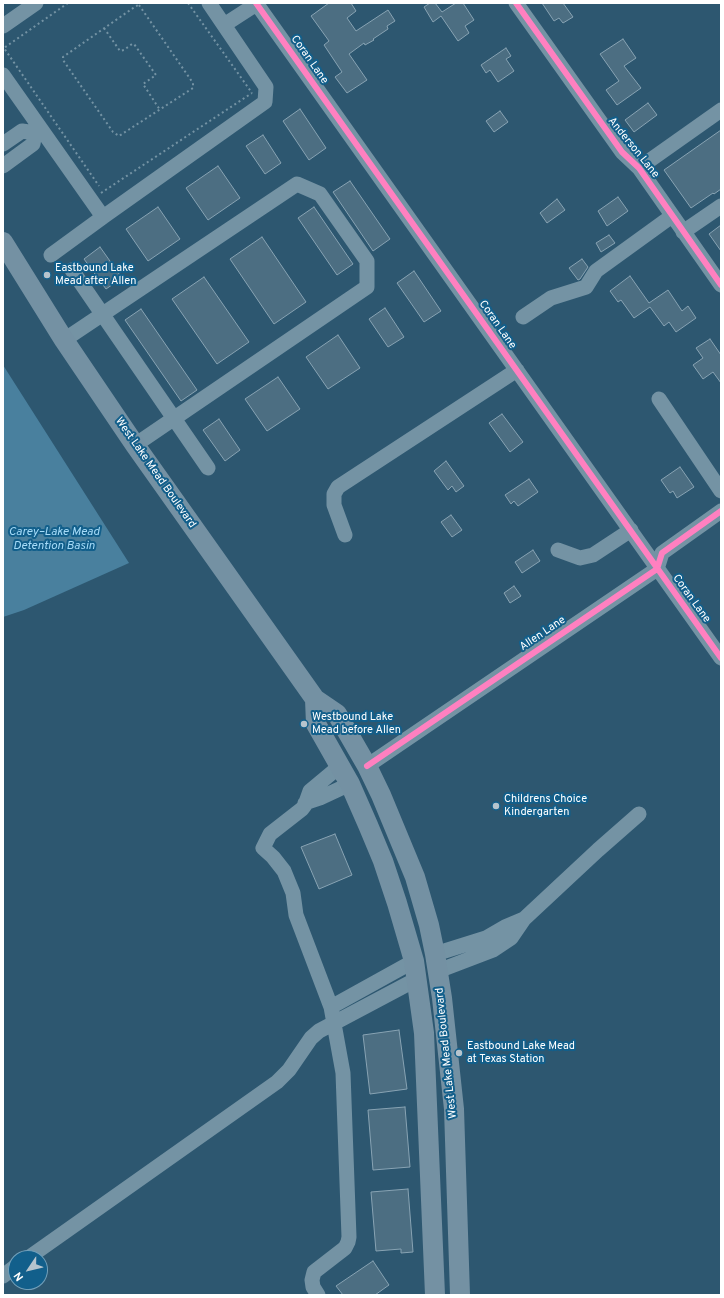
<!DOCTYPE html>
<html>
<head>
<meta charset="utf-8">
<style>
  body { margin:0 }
  #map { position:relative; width:724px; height:1298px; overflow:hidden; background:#2d5770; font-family:Overpass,sans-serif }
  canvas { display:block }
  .frame { position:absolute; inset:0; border:4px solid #fff; pointer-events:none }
  .north { position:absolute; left:8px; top:1250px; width:40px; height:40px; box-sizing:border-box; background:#125f8b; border:1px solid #719fb9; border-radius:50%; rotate:235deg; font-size:11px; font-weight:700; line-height:16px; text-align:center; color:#fff }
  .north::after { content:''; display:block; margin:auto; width:14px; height:18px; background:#b6c4cd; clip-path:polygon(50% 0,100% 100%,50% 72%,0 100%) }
</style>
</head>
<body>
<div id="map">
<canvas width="724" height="1298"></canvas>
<div class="frame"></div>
<div class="north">N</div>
</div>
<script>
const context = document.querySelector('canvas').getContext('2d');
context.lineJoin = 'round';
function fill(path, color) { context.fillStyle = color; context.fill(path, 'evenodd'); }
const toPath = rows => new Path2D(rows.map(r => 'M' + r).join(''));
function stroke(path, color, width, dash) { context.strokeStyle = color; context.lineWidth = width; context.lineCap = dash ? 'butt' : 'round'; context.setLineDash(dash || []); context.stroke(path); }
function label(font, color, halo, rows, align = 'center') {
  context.font = font + ' Overpass,sans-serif'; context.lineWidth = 4; context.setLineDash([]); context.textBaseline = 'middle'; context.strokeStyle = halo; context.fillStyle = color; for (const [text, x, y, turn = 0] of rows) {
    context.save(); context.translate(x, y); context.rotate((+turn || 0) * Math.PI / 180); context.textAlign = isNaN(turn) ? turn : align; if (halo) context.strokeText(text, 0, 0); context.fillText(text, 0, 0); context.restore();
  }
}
fill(toPath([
  [3,365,129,563,24,610,3,617]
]), '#49809e');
const building = toPath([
  [329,3,351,3,356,11,347,18,356,31,388,10,395,21,387,26,388,29,373,39,374,40,365,45,364,43,349,54,367,80,347,93,335,77,342,72,324,45,329,41,311,16,329,3],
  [430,3,435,3,442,12,456,3,463,3,474,20,465,26,469,33,458,41,441,16,433,22,424,7,430,3],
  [542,3,563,3,573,17,563,23,559,18,554,21,542,3],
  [623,39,636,58,624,66,641,88,617,105,606,90,619,81,600,54,623,39],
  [506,48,511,56,506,59,514,71,498,82,490,70,486,73,481,65,506,48],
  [648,103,657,115,634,132,625,120,648,103],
  [300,109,326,148,309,160,283,121,300,109],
  [500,111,508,122,494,132,486,121,500,111],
  [721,130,721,189,714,194,713,193,691,208,664,170,721,130],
  [263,135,281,163,265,174,246,146,263,135],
  [218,166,240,198,208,220,186,188,218,166],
  [350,181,390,239,373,251,333,192,350,181],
  [618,197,628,211,607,226,598,211,618,197],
  [557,199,565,210,547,223,540,213,557,199],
  [158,207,180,239,148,261,126,229,158,207],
  [314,207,353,264,337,275,298,218,314,207],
  [721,225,721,251,709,234,721,225],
  [609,235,615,243,601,252,596,243,609,235],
  [262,237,306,302,274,324,230,259,262,237],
  [100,247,122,278,106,289,84,259,100,247],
  [582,259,588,267,580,279,578,280,569,268,582,259],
  [414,271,441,311,424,322,397,283,414,271],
  [630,276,649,303,668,290,682,311,688,306,696,318,676,332,669,322,664,326,650,307,634,318,621,300,618,302,610,291,630,276],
  [204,277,249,342,217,364,172,299,204,277],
  [385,308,404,337,388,347,369,319,385,308],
  [141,309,197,390,181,401,125,320,141,309],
  [338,335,360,368,328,389,306,357,338,335],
  [710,339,721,355,721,383,713,372,703,379,693,365,703,358,696,348,710,339],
  [278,377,300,409,267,431,245,399,278,377],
  [502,414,523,442,510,452,489,423,502,414],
  [219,419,240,450,225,461,203,430,219,419],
  [446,461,464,486,456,492,452,486,448,490,434,471,446,461],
  [680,467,694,487,677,498,673,491,670,493,661,480,680,467],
  [529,479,538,492,518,506,514,501,511,504,505,495,529,479],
  [451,515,462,530,452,537,441,522,451,515],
  [533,550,540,561,522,573,515,562,533,550],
  [514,586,521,596,510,603,504,593,514,586],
  [335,834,352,875,319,889,301,847,335,834],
  [399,1030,407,1089,370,1094,363,1035,399,1030],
  [405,1107,410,1167,373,1170,368,1110,405,1107],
  [408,1189,413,1252,401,1253,401,1249,376,1251,371,1192,408,1189],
  [373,1261,389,1285,375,1295,343,1295,336,1286,373,1261]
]);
fill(building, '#4c6e82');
stroke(building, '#88a3b3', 1);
stroke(toPath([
  [68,3,4,48,99,186],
  [188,3,252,93],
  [139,5,193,83,193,88,119,136,113,132,63,60,63,57,136,6,139,5],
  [104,28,120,51,124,50,132,44,134,44,156,75,143,84,160,110],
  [101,193,252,93]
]), '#7493a4', 2, [2, 3]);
stroke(toPath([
  [256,3,721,658],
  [516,3,622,152,639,168,721,285],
  [224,25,258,3],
  [3,26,36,3],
  [3,75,103,217,265,102,266,87,209,3],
  [3,144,22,131,35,133,33,144,3,166],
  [639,168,721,110],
  [683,232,721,206],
  [51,255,103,217],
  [72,270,208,468],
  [523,317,551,298,586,287,596,271,672,216],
  [64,340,297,184,320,194,367,261,367,287,135,445],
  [659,399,721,491],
  [345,535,334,505,334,494,338,487,517,370],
  [558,550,580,558,593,555,631,530],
  [367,766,657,569,662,553,721,511],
  [305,803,320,798,350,784],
  [435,954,486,938,505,927,524,919],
  [438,971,493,950,511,938,524,919,598,850,639,814],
  [331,1007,414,961],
  [28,1258,277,1082,289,1070,311,1038,319,1031,417,979],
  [3,1276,16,1266],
  [318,1295,313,1287,312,1280,314,1272,345,1248,348,1242,349,1237,343,1073,331,1007,296,915,293,893,284,871,273,857,263,848,270,834,302,809,305,805,310,791,340,766]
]), '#7493a4', 15);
stroke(toPath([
  [3,242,64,340,135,445,315,699,337,714,367,766,381,795,415,877,429,925,435,954,442,998,454,1109,460,1295],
  [315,699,316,724,350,784,368,825,383,861,397,903,414,961,424,1033,435,1295]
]), '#7491a3', 20);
stroke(toPath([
  [256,3,721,658],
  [516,3,622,152,639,168,721,285],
  [367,766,657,569,662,553,721,511]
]), '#ff80c0', 6);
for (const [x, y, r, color] of [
  [47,275,4,"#b6c4cd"],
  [304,724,4,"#b6c4cd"],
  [496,806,4,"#b6c4cd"],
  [459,1053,4,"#b6c4cd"]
]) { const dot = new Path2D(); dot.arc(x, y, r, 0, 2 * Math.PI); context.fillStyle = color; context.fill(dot); stroke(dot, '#125f8b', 1.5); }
label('11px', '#fff', '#125f8b', [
  ["Coran Lane",309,60,55],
  ["Anderson Lane",633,148,51],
  ["Coran Lane",497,325,55],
  ["West Lake Mead Boulevard",155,473,55],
  ["Coran Lane",691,599,54],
  ["Allen Lane",543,634,-34],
  ["West Lake Mead Boulevard",447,1053,-96]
]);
label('11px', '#fff', '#125f8b', [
  ["Eastbound Lake",55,269],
  ["Mead after Allen",55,282],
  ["Westbound Lake",312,718],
  ["Mead before Allen",312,731],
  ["Childrens Choice",504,800],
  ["Kindergarten",504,813],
  ["Eastbound Lake Mead",467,1047],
  ["at Texas Station",467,1060]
], 'left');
label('italic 12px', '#a5dbf8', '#125f8b', [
  ["Carey–Lake Mead",54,533],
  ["Detention Basin",54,547]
]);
</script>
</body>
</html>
